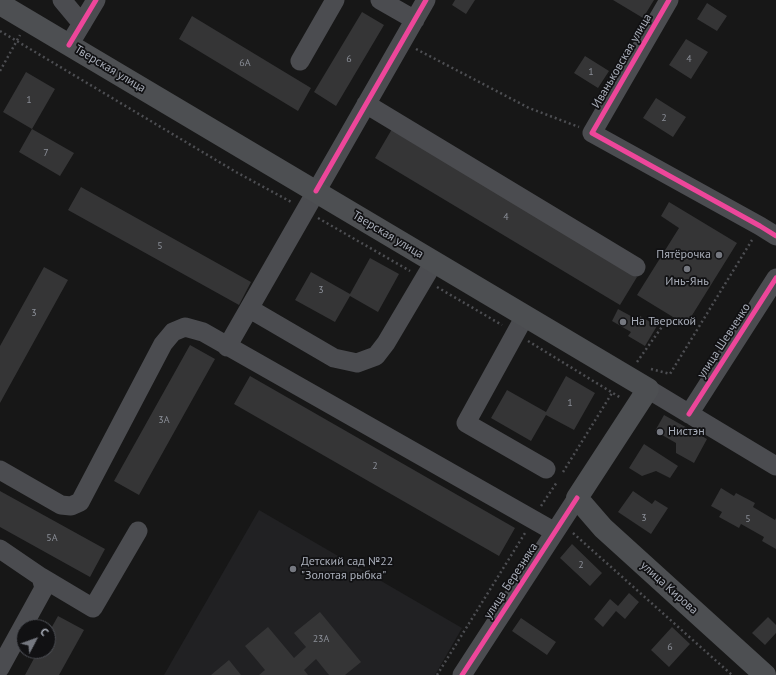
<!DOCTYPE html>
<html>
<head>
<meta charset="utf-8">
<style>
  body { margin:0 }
  #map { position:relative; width:776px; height:675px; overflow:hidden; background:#171717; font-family:"PT Sans",sans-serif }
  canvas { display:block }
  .north { position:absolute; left:16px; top:619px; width:40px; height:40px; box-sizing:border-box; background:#111113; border:1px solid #4d4f55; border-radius:50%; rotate:49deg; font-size:11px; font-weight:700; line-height:16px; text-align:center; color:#a8adb8 }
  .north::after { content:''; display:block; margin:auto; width:14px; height:18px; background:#757880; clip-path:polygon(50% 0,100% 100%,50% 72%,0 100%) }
</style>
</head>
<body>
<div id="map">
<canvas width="776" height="675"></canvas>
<div class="north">С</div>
</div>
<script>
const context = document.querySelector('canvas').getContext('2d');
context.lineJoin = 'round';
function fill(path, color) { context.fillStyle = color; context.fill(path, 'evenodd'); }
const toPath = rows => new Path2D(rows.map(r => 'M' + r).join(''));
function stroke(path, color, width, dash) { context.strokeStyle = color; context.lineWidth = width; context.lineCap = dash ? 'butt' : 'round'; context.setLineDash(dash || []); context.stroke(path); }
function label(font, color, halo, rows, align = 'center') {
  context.font = font + ' "PT Sans",sans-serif'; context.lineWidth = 3.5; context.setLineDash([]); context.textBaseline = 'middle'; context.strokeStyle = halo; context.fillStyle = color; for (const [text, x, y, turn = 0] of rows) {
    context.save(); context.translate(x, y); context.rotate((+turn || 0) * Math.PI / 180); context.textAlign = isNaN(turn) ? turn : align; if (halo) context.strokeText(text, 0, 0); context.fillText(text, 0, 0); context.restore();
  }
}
fill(toPath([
  [259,510,462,628,435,675,164,675]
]), '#212123');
fill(toPath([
  [455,0,475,0,466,14,452,5],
  [613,0,654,0,643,18],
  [707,3,727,16,717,31,697,19],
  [362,12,384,25,336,106,314,92],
  [192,16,311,88,298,111,179,39],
  [686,39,708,52,691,79,669,65],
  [585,56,609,71,598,88,574,73],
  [26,72,55,89,32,129,3,112],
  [656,98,686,117,673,137,643,118],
  [32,129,74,153,60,176,19,152],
  [392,129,637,277,620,305,375,158],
  [81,187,251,282,239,305,68,210],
  [669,202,737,243,686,325,637,295,679,228,661,216],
  [370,258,399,274,378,312,350,296,335,322,295,300,311,272,350,294],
  [44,267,68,280,0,403,0,346],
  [618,309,638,320,640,316,657,326,645,346,628,336,631,332,612,321],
  [190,345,215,359,139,495,114,481],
  [250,376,515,528,499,556,234,404],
  [566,376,595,393,574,430,546,415,531,441,491,418,507,390,546,412],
  [664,415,707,439,694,463,676,453,676,443,655,431],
  [644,444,678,466,670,478,656,471,642,476,629,468],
  [721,488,734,496,736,493,755,503,753,507,775,520,776,518,776,549,762,541,764,537,741,524,739,528,719,517,722,512,711,506],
  [0,491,105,549,90,577,0,527],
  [633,491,652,504,655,500,668,508,651,534,618,512],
  [572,544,602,573,590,586,560,558],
  [629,593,639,602,625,619,616,611,603,627,594,619,610,599,618,606],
  [320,612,361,662,345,675,329,675,316,659,304,670,308,675,259,675,265,670,245,646,268,627,294,658,306,647,294,633],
  [58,616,84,630,59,675,25,675,38,651,48,651,48,634],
  [768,617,776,625,776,633,765,645,752,633],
  [521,618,556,642,547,655,512,631],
  [672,627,690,644,669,667,651,650],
  [229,660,241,675,211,675]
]), '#353536');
stroke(toPath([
  [0,31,236,172,293,203],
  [416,49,529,108,579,127],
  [0,71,20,35],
  [318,218,410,271],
  [437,287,502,325],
  [528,341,621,398],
  [637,362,664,324],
  [651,369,670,374,752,240],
  [563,472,612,393],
  [541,506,557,482],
  [573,533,732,675],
  [437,675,525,533]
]), '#4d4e52', 2.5, [2, 3]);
stroke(toPath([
  [62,0,82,24],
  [380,0,415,20],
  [669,0,592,133,760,226,776,236],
  [69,45,96,0],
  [300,61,335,0],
  [366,104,636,267],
  [250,309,334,358,357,363,376,356,386,343,434,262],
  [525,316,466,423,546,469],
  [227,347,426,0],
  [648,389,776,466],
  [689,414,776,278],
  [0,470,61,505,71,506,80,502,163,344,173,332,185,327,203,332,555,532],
  [0,549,41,577,44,588,0,668],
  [41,577,93,608,138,531],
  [462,675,577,498]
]), '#4b4c50', 19);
stroke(toPath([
  [0,4,648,389,577,498,603,528,765,675]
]), '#4d4f52', 22);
stroke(toPath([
  [669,0,592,133,760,226,776,236],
  [69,45,96,0],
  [316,191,426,0],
  [689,414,776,278],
  [462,675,577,498]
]), '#ed469a', 5);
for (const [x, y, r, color] of [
  [719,255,4,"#757880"],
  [687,269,4,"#757880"],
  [623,322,4,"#757880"],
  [660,432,4,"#757880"],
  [293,569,4,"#757880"]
]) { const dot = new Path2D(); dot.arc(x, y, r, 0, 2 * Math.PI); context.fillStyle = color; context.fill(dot); stroke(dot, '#111113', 1.5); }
label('10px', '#8b8f98', null, [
  ["6",349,59],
  ["4",689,59],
  ["6А",245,63],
  ["1",591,72],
  ["1",29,100],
  ["2",664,118],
  ["7",46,153],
  ["4",506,217],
  ["5",160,246],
  ["3",321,290],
  ["3",34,313],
  ["1",570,403],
  ["3А",164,420],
  ["2",375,466],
  ["3",644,518],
  ["5",748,519],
  ["5А",52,538],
  ["2",581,565],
  ["23А",321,639],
  ["6",670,647]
]);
label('12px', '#a8adb8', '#111113', [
  ["Иваньковская улица",622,61,-60],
  ["Тверская улица",110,69,31],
  ["Тверская улица",388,235,31],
  ["улица Шевченко",724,341,-57],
  ["улица Березняка",511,581,-57],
  ["улица Кирова",669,588,42]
]);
label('12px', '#a8adb8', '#111113', [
  ["Пятёрочка",711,255,"right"],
  ["Инь-Янь",687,282,"center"],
  ["На Тверской",631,322],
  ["Нистэн",668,432],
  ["Детский сад №22",301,562],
  ["\"Золотая рыбка\"",301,576]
], 'left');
</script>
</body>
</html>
